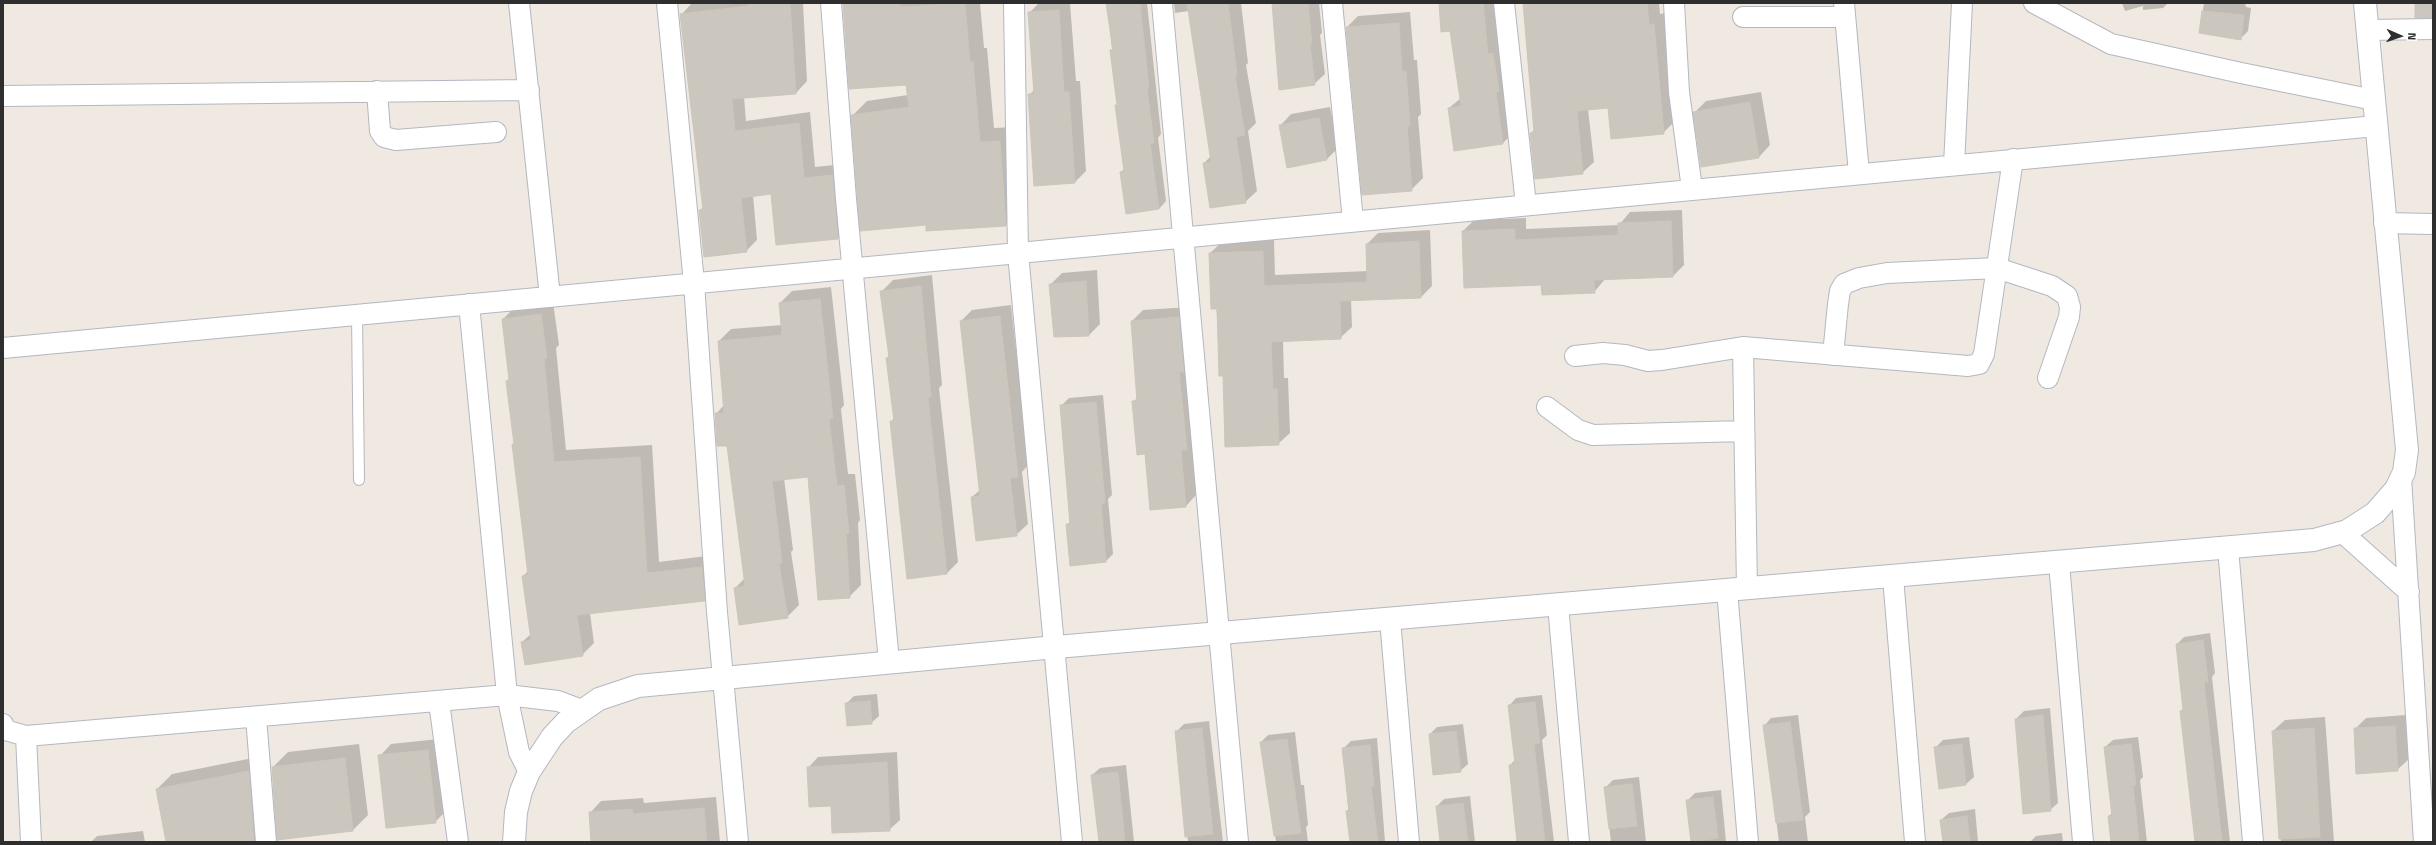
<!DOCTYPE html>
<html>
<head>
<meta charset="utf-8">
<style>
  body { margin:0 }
  #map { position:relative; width:2436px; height:845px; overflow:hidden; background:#efe9e1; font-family:"Titillium Web",sans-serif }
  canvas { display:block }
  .frame { position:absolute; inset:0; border:4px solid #2e2e2e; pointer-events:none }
  .north { position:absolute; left:2380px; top:16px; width:40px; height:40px; -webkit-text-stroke:3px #fff; paint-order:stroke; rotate:92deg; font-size:11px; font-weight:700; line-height:16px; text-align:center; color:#2e2e2e }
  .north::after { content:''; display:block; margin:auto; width:14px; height:18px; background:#2e2e2e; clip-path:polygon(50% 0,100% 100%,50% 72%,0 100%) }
</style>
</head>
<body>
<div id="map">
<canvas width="2436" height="845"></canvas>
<div class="frame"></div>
<div class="north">N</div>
</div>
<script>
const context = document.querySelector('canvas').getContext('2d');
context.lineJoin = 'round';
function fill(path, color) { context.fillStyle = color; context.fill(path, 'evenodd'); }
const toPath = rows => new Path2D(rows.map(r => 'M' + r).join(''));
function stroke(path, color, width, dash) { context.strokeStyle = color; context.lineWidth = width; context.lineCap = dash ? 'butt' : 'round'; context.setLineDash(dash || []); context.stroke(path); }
fill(toPath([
  [692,3,803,3,807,81,796,93,744,97,746,121,810,112,815,167,844,164,849,227,838,238,772,193,753,195,757,240,746,251,700,210,703,207,681,15],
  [844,3,980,3,984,48,987,48,994,128,1014,127,1020,210,1005,225,927,224,852,116,867,101,908,95,907,84],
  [1039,3,1070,3,1076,81,1080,81,1086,171,1075,182,1029,95,1035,89,1029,13],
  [1107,3,1147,3,1161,134,1158,138,1166,201,1159,209,1121,172,1125,168],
  [1174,3,1241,3,1248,63,1246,65,1256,123,1248,131,1257,191,1245,202,1204,163,1211,156,1189,11,1175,13],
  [1273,3,1319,3,1322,33,1320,35,1325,74,1314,84],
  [1440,3,1494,3,1498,44,1503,43,1513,133,1503,143,1449,108,1461,98,1451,30],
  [1524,3,1659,3,1660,14,1665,13,1675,121,1663,133,1609,107,1588,109,1594,162,1582,173,1531,133,1535,129],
  [2122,3,2168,3,2163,8,2143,10,2143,6,2125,11],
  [2176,3,2245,3,2246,7,2251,8,2248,31,2241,38,2200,32,2204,3],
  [1410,12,1414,60,1417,60,1421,114,1418,117,1423,178,1411,190,1347,27,1358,16],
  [1761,92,1770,145,1759,157,1694,113,1706,101],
  [1330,107,1338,148,1327,159,1280,126,1291,114],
  [1682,210,1684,265,1673,276,1606,278,1594,292,1542,284,1463,231,1474,220,1526,218,1526,229,1619,225,1630,212],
  [1430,230,1432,286,1421,297,1351,299,1352,327,1340,338,1283,340,1284,378,1288,378,1290,433,1278,444,1224,375,1210,253,1222,242,1274,240,1275,275,1368,271,1367,244,1378,233],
  [1097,270,1100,324,1089,335,1050,285,1062,273],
  [932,275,942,385,939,388,958,562,947,573,891,422,894,418,887,358,890,355,881,292,893,280],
  [831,287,844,405,841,409,848,474,855,474,860,520,858,523,861,585,849,597,808,475,784,478,793,550,791,552,799,605,787,617,735,588,745,578,728,445,716,414,724,405,719,341,731,329,782,325,780,303,792,291],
  [553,302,559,345,556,348,566,450,652,445,659,562,714,555,716,588,704,600,590,613,594,643,582,655,522,642,531,634,523,576,528,571,513,445,515,442,507,381,510,378,503,319,515,307],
  [1011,305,1029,464,1022,472,1028,524,1016,535,972,497,980,490,961,321,972,310],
  [1189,307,1197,438,1192,444,1196,495,1186,506,1146,453,1133,402,1138,397,1132,321,1143,310],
  [1103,395,1112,495,1108,499,1113,554,1106,561,1067,525,1071,521,1061,406,1069,398],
  [2210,633,2215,673,2212,677,2230,842,2195,842,2181,711,2184,708,2177,644,2184,637],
  [877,694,879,716,871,723,846,704,854,696],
  [1542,695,1547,735,1542,740,1554,842,1519,842,1510,765,1515,760,1509,706,1516,698],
  [2050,708,2058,803,2050,810,2016,719,2024,711],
  [1798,715,1810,812,1805,817,1808,842,1779,842,1764,726,1771,718],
  [2406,715,2409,759,2397,770,2355,729,2366,718],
  [2325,717,2334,842,2281,842,2273,731,2285,720],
  [1209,721,1223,842,1188,842,1176,732,1184,724],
  [1463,724,1468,764,1460,771,1430,734,1437,727],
  [1295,732,1301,785,1304,785,1308,825,1306,827,1308,842,1276,842,1268,782,1266,782,1261,742,1268,735],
  [1969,737,1974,777,1966,784,1940,788,1935,748,1943,740],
  [2138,737,2143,777,2140,780,2147,842,2112,842,2109,816,2112,813,2105,747,2113,740],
  [1377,738,1385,842,1351,842,1343,749,1351,741],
  [439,739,447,810,435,822,380,756,391,744],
  [359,744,368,815,353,830,273,767,288,752],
  [897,752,900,820,889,830,832,805,808,768,818,757],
  [263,756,263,842,167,842,157,789,172,774],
  [1126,765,1134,842,1099,842,1092,775,1100,768],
  [1639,777,1646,842,1611,842,1605,788,1613,780],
  [1721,790,1726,842,1691,842,1687,801,1695,793],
  [1470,796,1475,842,1441,842,1437,806,1444,799],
  [716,797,720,842,592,842,590,813,601,801,643,798,644,803],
  [1975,809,1978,842,1944,842,1941,820,1949,813],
  [143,831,145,842,91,842,97,836],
  [2062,833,2063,842,2030,842,2036,836]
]), '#0003');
const building = toPath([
  [748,3,790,3,796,94,732,99,735,131,799,123,804,178,833,175,838,239,776,245,771,194,741,198,747,252,704,257,699,210,703,210,680,14,748,6,748,3],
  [843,3,900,3,900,7,965,3,970,62,973,62,980,142,1000,141,1006,226,926,231,926,225,860,231,851,115,909,107,906,85,849,89,843,3],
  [1106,3,1140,3,1149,88,1147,88,1154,143,1150,143,1159,209,1126,214,1120,172,1124,171,1115,105,1117,105,1110,50,1113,50,1106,3],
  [1187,3,1228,3,1237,75,1235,75,1245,135,1236,137,1246,203,1210,208,1203,163,1211,162,1187,3],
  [1272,3,1308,3,1312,44,1310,45,1315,85,1279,90,1272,3],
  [1439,3,1483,3,1488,54,1493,53,1499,91,1496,92,1503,144,1454,151,1448,108,1461,106,1450,31,1441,32,1439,3],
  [1523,3,1647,3,1649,25,1654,24,1664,134,1611,139,1608,108,1577,111,1583,174,1535,179,1530,133,1534,132,1523,3],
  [2415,3,2433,3,2433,18,2415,18,2415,3],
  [1059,10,1064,92,1069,92,1075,183,1034,186,1028,94,1034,94,1028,12,1059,10],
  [2202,11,2244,15,2241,40,2199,33,2202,11],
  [1399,23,1402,71,1406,71,1410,126,1407,126,1412,191,1362,195,1346,27,1399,23],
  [1750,102,1759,158,1701,167,1693,112,1750,102],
  [1319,118,1327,160,1287,168,1279,125,1319,118],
  [1671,221,1673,277,1594,280,1595,293,1542,295,1541,285,1464,288,1462,231,1515,229,1515,240,1618,235,1618,223,1671,221],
  [1419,241,1421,298,1340,301,1341,339,1271,342,1273,389,1277,389,1279,445,1225,447,1223,376,1219,376,1217,309,1211,309,1209,253,1263,251,1264,286,1367,282,1366,244,1419,241],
  [1086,281,1089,336,1054,337,1049,284,1086,281],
  [921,286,931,397,928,398,947,574,907,579,890,421,894,421,886,358,889,357,880,291,921,286],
  [820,299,833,418,829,419,837,486,844,485,849,533,846,534,850,598,818,600,808,477,772,481,782,563,779,563,788,618,739,625,734,588,745,586,727,446,717,446,715,413,724,413,718,341,782,335,779,303,820,299],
  [541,314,547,358,544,359,554,462,640,457,647,573,702,567,705,601,577,615,583,656,525,665,521,642,531,640,522,576,528,575,512,444,514,444,506,381,509,380,502,319,541,314],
  [1000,316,1018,477,1010,478,1017,536,976,541,971,497,980,496,960,321,1000,316],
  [1179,317,1184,372,1179,372,1187,450,1181,450,1186,507,1150,510,1145,454,1137,455,1132,401,1137,401,1131,321,1179,317],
  [1096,402,1105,503,1101,504,1106,562,1070,566,1066,524,1070,524,1060,405,1096,402],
  [2203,640,2208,682,2204,682,2222,842,2195,842,2180,711,2183,710,2176,644,2203,640],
  [870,701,872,724,847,726,845,703,870,701],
  [1535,702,1540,743,1534,744,1545,842,1517,842,1509,765,1515,764,1508,705,1535,702],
  [2043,715,2051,811,2023,814,2015,719,2043,715],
  [1790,722,1803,820,1776,823,1763,725,1790,722],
  [2395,726,2398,771,2356,774,2354,728,2395,726],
  [1202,728,1213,834,1185,837,1175,731,1202,728],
  [2314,728,2320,837,2279,839,2272,731,2314,728],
  [1456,731,1461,772,1433,775,1429,734,1456,731],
  [1287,739,1301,833,1274,836,1260,742,1287,739],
  [1962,744,1966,785,1939,789,1934,747,1962,744],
  [2131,744,2136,785,2133,785,2139,842,2111,842,2108,816,2112,816,2104,747,2131,744],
  [1370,745,1374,786,1371,787,1378,842,1350,842,1346,811,1349,810,1342,748,1370,745],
  [428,750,436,823,386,828,378,755,428,750],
  [345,758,353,831,277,840,272,767,345,758],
  [887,762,890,831,832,833,831,806,809,807,807,767,887,762],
  [249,771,254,842,166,842,156,789,249,771],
  [1118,772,1125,842,1099,842,1091,775,1118,772],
  [1632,784,1637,826,1609,829,1604,787,1632,784],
  [1713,797,1718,838,1691,842,1686,800,1713,797],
  [1463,803,1468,842,1440,842,1436,806,1463,803],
  [704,808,707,842,591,842,589,812,632,809,633,814,704,808],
  [1967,816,1970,842,1943,842,1940,820,1967,816]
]);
fill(building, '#cbc7bf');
stroke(building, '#cbc5ba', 1);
const lane = toPath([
  [357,315,359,480]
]);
const street = toPath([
  [519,3,550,297],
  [667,3,694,283,717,612,738,842],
  [831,3,846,199,889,662],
  [1014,3,1018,253,1072,842],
  [1162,3,1238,842],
  [1332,3,1353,221],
  [1504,3,1526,205],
  [1674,3,1679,92,1692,189],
  [1844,3,1859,174],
  [2034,3,2111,44,2241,73,2374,100],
  [1743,17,1845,17],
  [2368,30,2433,29],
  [377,91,380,131,384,137,396,140,496,132],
  [3,96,529,90],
  [1954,165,1962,3],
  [2384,223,2433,224],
  [469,304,507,695,519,752,529,772],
  [1743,347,1747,589],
  [3,348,2376,126],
  [1833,355,1838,304,1840,291,1844,284,1859,278,1887,273,1997,268,2052,286,2067,296,2070,307,2069,317,2048,378],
  [1575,356,1603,353,1625,355,1648,361,1662,360,1743,347,1968,366,1979,364,1984,354,2013,159],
  [1547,407,1578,430,1593,435,1744,431],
  [2401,478,2424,842],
  [2343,533,2409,592],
  [2228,548,2253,842],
  [2059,563,2083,842],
  [1893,577,1915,842],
  [1727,590,1748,842],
  [1558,605,1579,842],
  [1390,619,1409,842],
  [439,702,458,842],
  [256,717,266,842],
  [3,724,5,730,26,736,507,695,558,701,582,710],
  [26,736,31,842]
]);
const secondary = toPath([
  [514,842,516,812,521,791,529,772,552,737,566,722,599,699,638,686,1056,647,2314,540,2347,531,2375,513,2396,489,2404,472,2407,450,2365,3]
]);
stroke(lane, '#b4b7c1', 12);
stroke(street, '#b4b7c1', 22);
stroke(secondary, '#b4b7c1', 24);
stroke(lane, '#fff', 10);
stroke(street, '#fff', 20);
stroke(secondary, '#fff', 22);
</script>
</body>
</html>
